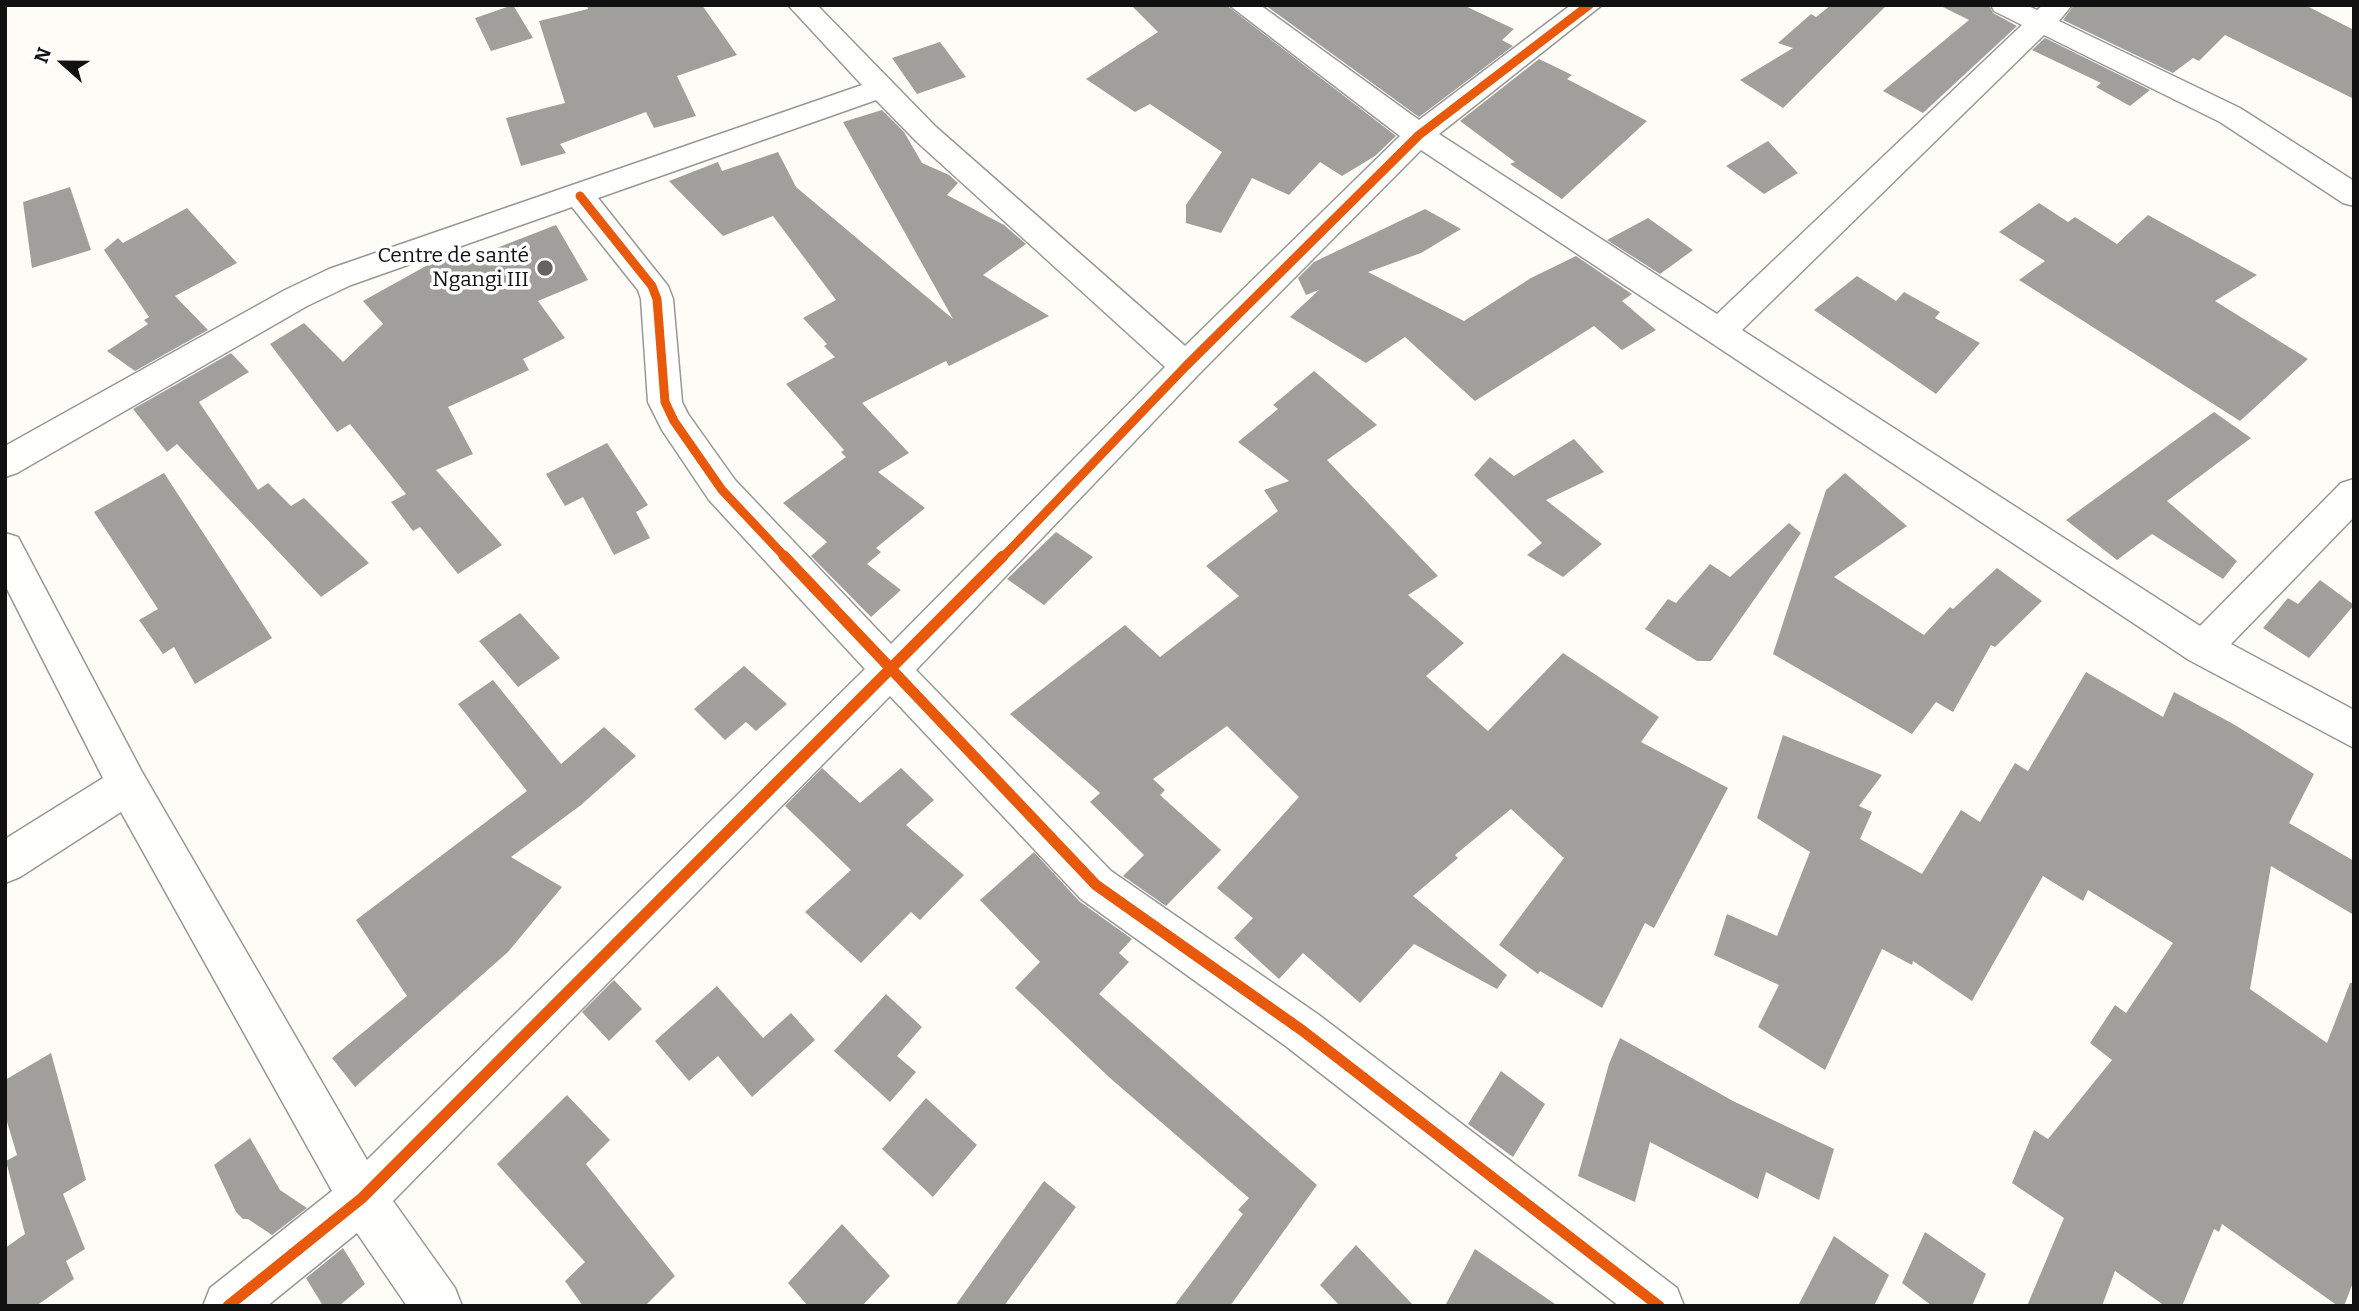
<!DOCTYPE html>
<html>
<head>
<meta charset="utf-8">
<style>
  body { margin:0 }
  #map { position:relative; width:2359px; height:1311px; overflow:hidden; background:#fdfcf7; font-family:Bitter,serif }
  canvas { display:block }
  .frame { position:absolute; inset:0; border:7px solid #111; pointer-events:none }
  .north { position:absolute; left:28px; top:28px; width:70px; height:70px; -webkit-text-stroke:5px #fff; paint-order:stroke; rotate:291deg; font-size:19px; font-weight:700; line-height:28px; text-align:center; color:#111 }
  .north::after { content:''; display:block; margin:auto; width:24px; height:32px; background:#111; clip-path:polygon(50% 0,100% 100%,50% 72%,0 100%) }
</style>
</head>
<body>
<div id="map">
<canvas width="2359" height="1311"></canvas>
<div class="frame"></div>
<div class="north">N</div>
</div>
<script>
const context = document.querySelector('canvas').getContext('2d');
context.lineJoin = 'round';
function fill(path, color) { context.fillStyle = color; context.fill(path, 'evenodd'); }
const toPath = rows => new Path2D(rows.map(r => 'M' + r).join(''));
function stroke(path, color, width, dash) { context.strokeStyle = color; context.lineWidth = width; context.lineCap = dash ? 'butt' : 'round'; context.setLineDash(dash || []); context.stroke(path); }
function label(font, color, halo, rows, align = 'center') {
  context.font = font + ' Bitter,serif'; context.lineWidth = 7; context.setLineDash([]); context.textBaseline = 'middle'; context.strokeStyle = halo; context.fillStyle = color; for (const [text, x, y, turn = 0] of rows) {
    context.save(); context.translate(x, y); context.rotate((+turn || 0) * Math.PI / 180); context.textAlign = isNaN(turn) ? turn : align; if (halo) context.strokeText(text, 0, 0); context.fillText(text, 0, 0); context.restore();
  }
}
fill(toPath([
  [513,5,533,38,491,51,475,18],
  [587,5,702,5,737,55,677,76,696,116,654,128,646,112,560,144,566,153,521,166,506,118,565,103,539,21,588,9],
  [1131,5,1226,5,1396,136,1375,156,1342,176,1320,162,1289,195,1252,178,1221,233,1186,223,1186,205,1222,152,1150,104,1135,112,1086,79,1158,32],
  [1265,5,1463,5,1514,29,1502,40,1513,46,1419,117],
  [1831,5,1887,5,1783,108,1740,80,1793,48,1778,43,1811,14,1816,17],
  [1939,5,1989,5,1993,13,2017,26,1923,113,1883,91,1969,20],
  [2074,5,2305,5,2354,30,2354,99,2225,35,2199,61,2193,58,2173,73,2063,20],
  [2045,38,2150,90,2130,106,2096,87,2101,83,2032,50],
  [940,42,966,77,917,94,892,58],
  [1539,59,1572,75,1567,79,1647,121,1562,199,1510,164,1515,162,1460,121],
  [882,110,904,132,922,163,949,175,958,183,947,195,1004,225,1026,244,983,275,1049,316,949,366,946,361,862,403,909,453,878,472,925,508,876,548,881,552,867,564,901,590,871,617,811,556,827,542,783,503,846,457,841,452,844,450,786,384,835,357,824,346,827,344,803,318,836,300,773,216,723,236,669,181,718,162,722,171,778,152,796,187,953,319,843,122],
  [1768,141,1798,173,1764,194,1726,166],
  [70,187,91,250,32,268,23,202],
  [2039,203,2068,222,2075,217,2117,244,2148,215,2257,275,2215,301,2308,359,2240,421,2019,280,2045,261,1999,232],
  [187,208,237,263,175,296,208,330,135,371,107,351,148,324,144,320,149,317,104,250,118,238,123,243],
  [1425,209,1461,229,1421,253,1368,272,1464,321,1531,278,1576,256,1632,294,1622,301,1656,330,1622,350,1594,326,1475,401,1405,337,1366,363,1290,317,1319,290,1306,295,1298,278,1314,262],
  [1648,218,1693,250,1660,274,1607,240],
  [556,225,588,280,538,301,565,338,523,359,529,370,448,407,473,454,436,470,502,545,458,574,420,527,413,531,391,502,406,494,350,424,337,432,270,344,304,323,343,362,383,324,363,301,451,252,459,250,468,259],
  [1857,276,1896,301,1904,292,1940,312,1935,318,1980,343,1936,394,1814,310],
  [231,353,249,372,199,402,258,490,268,483,291,506,304,498,369,563,321,597,177,444,167,452,133,409],
  [1314,371,1377,425,1327,460,1438,576,1408,595,1464,643,1426,676,1488,731,1563,653,1659,717,1641,742,1728,788,1654,928,1645,923,1602,1008,1540,971,1538,974,1499,945,1564,858,1511,809,1455,855,1458,858,1413,896,1507,975,1497,989,1414,944,1360,1003,1303,953,1279,979,1234,938,1253,918,1217,888,1299,797,1227,726,1153,779,1165,790,1160,795,1221,850,1166,906,1123,876,1144,855,1090,802,1100,793,1010,714,1125,625,1160,657,1239,596,1206,566,1278,511,1264,490,1289,481,1238,442,1278,409,1273,405],
  [2214,412,2251,438,2167,501,2237,561,2223,579,2152,534,2117,560,2066,520],
  [1574,439,1604,472,1546,500,1602,544,1563,577,1527,555,1542,543,1474,475,1490,457,1514,476],
  [607,443,648,505,636,512,650,538,614,555,583,497,565,506,546,474],
  [164,473,272,638,195,684,174,647,163,654,139,620,158,609,94,512],
  [1845,473,1907,526,1834,577,1924,635,1950,607,1953,609,1997,568,2042,601,1995,647,1991,645,1953,712,1936,702,1912,734,1773,654,1826,490],
  [1789,523,1801,533,1711,661,1697,661,1645,629,1668,599,1676,603,1710,564,1730,577],
  [1056,532,1093,557,1044,605,1007,579],
  [2320,580,2354,605,2309,658,2263,628,2288,598,2298,604],
  [520,613,560,658,518,687,479,641],
  [744,666,787,704,756,731,746,722,725,740,694,709],
  [2086,672,2163,717,2174,692,2235,725,2314,774,2289,823,2354,861,2354,915,2271,866,2250,989,2327,1043,2350,983,2354,983,2354,1280,2344,1306,2338,1306,2222,1224,2219,1232,2214,1229,2182,1306,2165,1306,2115,1271,2102,1306,2027,1306,2064,1218,2012,1183,2034,1130,2048,1139,2112,1060,2090,1043,2115,1005,2126,1013,2173,943,2088,890,2083,901,2043,876,1972,1001,1913,961,1912,965,1882,949,1825,1070,1758,1027,1779,985,1714,955,1727,914,1777,936,1810,852,1757,818,1783,735,1882,775,1859,806,1872,812,1860,839,1922,874,1961,810,1980,822,2015,763,2028,771],
  [493,680,561,764,604,727,636,756,581,805,511,857,562,887,508,952,355,1087,332,1058,407,996,356,920,527,791,458,704],
  [822,768,860,803,901,768,934,800,906,825,964,875,920,920,911,912,861,963,805,912,851,870,785,806],
  [1034,852,1079,901,1132,939,1119,953,1129,962,1099,994,1317,1185,1230,1306,1174,1306,1243,1214,1238,1210,1249,1198,1110,1078,1015,988,1040,962,980,900],
  [614,980,642,1009,609,1041,582,1012],
  [717,986,763,1038,791,1013,815,1040,752,1097,718,1056,689,1081,655,1041],
  [886,994,922,1027,897,1056,916,1072,890,1102,834,1051],
  [1620,1038,1733,1101,1834,1149,1819,1200,1766,1172,1758,1199,1650,1142,1635,1202,1578,1176,1609,1064],
  [51,1053,86,1180,63,1194,85,1249,66,1261,74,1279,36,1306,5,1306,5,1248,25,1234,6,1161,17,1155,5,1115,5,1080],
  [1501,1071,1545,1104,1513,1157,1468,1124],
  [567,1095,610,1140,586,1164,675,1276,645,1306,583,1306,565,1281,585,1262,497,1164],
  [926,1098,977,1145,933,1197,882,1149],
  [250,1138,280,1190,307,1208,272,1235,248,1219,243,1219,236,1212,214,1165],
  [1044,1181,1076,1207,1004,1306,955,1306],
  [842,1224,890,1276,862,1306,808,1306,788,1283],
  [1925,1232,1986,1274,1972,1306,1932,1306,1902,1283],
  [1834,1236,1889,1275,1874,1306,1798,1306],
  [1356,1245,1414,1306,1340,1306,1320,1285],
  [343,1248,365,1284,339,1306,323,1306,306,1278],
  [1475,1249,1558,1306,1445,1306]
]), '#a19f9c');
const street = toPath([
  [788,5,817,5,936,127,1185,346,1400,136,1229,5,1260,5,1419,120,1571,5,1602,5,1439,134,1717,314,2022,25,1994,11,1991,5,2026,5,2037,10,2043,5,2072,5,2059,21,2240,108,2354,181,2354,206,2343,203,2220,122,2044,35,1742,330,2200,626,2341,483,2354,479,2354,517,2231,644,2354,710,2354,748,2189,660,1421,150,1198,375,916,670,1111,871,1319,1015,1677,1288,1684,1306,1619,1306,1287,1047,1081,899,890,696,393,1201,455,1288,462,1306,407,1306,357,1233,267,1306,203,1306,210,1288,332,1191,121,812,20,877,5,883,5,839,103,778,5,585,5,533,18,537,142,772,367,1160,865,669,709,500,662,430,648,402,641,299,638,290,572,207,351,285,307,306,17,473,5,477,5,446,285,290,329,269,862,85,788,5],
  [876,100,916,141,1165,367,891,644,735,480,688,414,682,402,673,299,668,286,598,198,876,100]
]);
stroke(street, '#979795', 3);
fill(street, '#fffffe');
stroke(toPath([
  [580,196,652,286,657,299,665,402,674,421,722,490,786,558],
  [1002,558,1186,366,1419,135,1589,5]
]), '#e8590c', 9);
stroke(toPath([
  [784,556,1096,885,1303,1031,1659,1306],
  [228,1306,362,1198,1003,556]
]), '#e8590c', 11);
for (const [x, y, r, color] of [
  [545,268,9,"#646362"]
]) { const dot = new Path2D(); dot.arc(x, y, r, 0, 2 * Math.PI); context.fillStyle = color; context.fill(dot); stroke(dot, '#fff', 2.5); }
label('21px', '#111', '#fff', [
  ["Centre de santé",529,256],
  ["Ngangi III",529,280]
], 'right');
</script>
</body>
</html>
